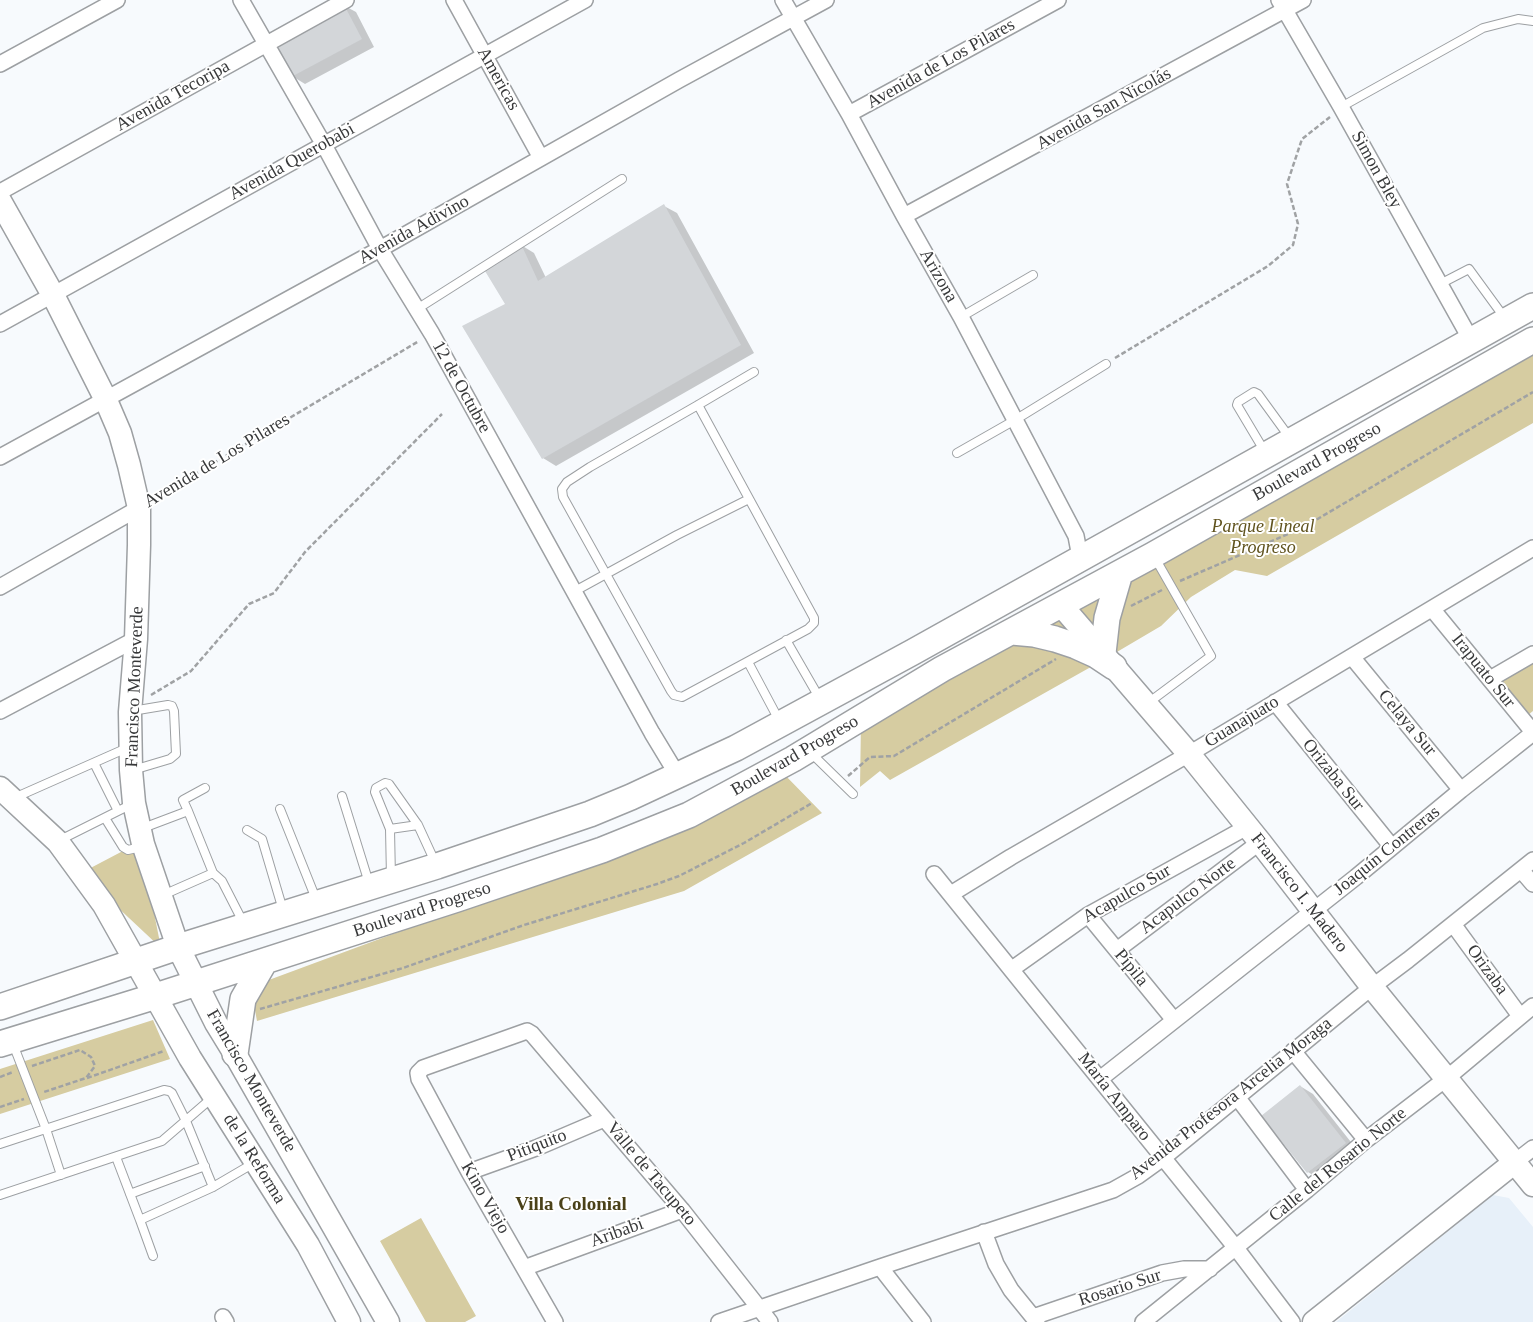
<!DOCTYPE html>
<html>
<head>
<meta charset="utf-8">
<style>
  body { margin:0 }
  canvas { display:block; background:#f7fafd }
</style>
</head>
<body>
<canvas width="1533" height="1322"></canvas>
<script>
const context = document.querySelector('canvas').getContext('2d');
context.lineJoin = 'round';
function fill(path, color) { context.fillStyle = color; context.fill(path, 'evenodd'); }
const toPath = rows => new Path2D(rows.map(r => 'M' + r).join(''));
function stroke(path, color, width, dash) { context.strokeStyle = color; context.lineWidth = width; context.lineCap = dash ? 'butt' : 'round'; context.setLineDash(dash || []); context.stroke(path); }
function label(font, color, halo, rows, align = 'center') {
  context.font = font + ' Georgia,serif'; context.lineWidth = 4; context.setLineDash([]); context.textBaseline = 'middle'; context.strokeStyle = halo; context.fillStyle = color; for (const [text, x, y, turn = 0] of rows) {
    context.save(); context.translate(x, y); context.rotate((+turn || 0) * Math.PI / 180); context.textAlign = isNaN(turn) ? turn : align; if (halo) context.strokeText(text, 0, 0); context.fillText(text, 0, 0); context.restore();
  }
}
fill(toPath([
  [1493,1195,1509,1198,1533,1227,1533,1322,1336,1322]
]), '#e7f0f9');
fill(toPath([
  [1533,347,1533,423,1267,576,1235,570,1191,597,1161,626,1105,659,890,780,880,771,860,787,861,721],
  [1533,661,1533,711,1528,715,1501,681],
  [783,773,822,813,684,891,257,1021,254,1005,258,984,609,854],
  [140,842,161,948,81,873],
  [153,1020,170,1059,0,1114,0,1069],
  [421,1218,476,1316,465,1322,426,1322,380,1241]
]), '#d6cca1');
fill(toPath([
  [343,5,356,12,374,47,305,84,292,76],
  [664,206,677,213,754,353,556,466,543,458,506,305,521,245,534,253,546,278],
  [1300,1086,1313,1094,1358,1151,1321,1180,1308,1172,1263,1116]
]), '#0003');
fill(toPath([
  [343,3,362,39,291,77,272,43],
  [664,204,741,345,542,459,462,326,505,304,485,271,521,244,538,281],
  [1300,1085,1346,1143,1307,1173,1261,1116]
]), '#d3d6d9');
const lane = toPath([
  [1341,107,1483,28,1518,19,1533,21],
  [1440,284,1469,269,1504,317],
  [417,309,622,179],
  [961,317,1033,275],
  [698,405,814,618,814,623,808,629,682,697,674,695,671,691,563,497,562,489,567,482,590,467,698,405],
  [698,405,754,372],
  [1265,452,1237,405,1238,402,1254,392,1258,394,1290,438],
  [957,453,1015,420,1106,364],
  [575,591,677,535,749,499],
  [786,640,820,699],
  [748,662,780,722],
  [1148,703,1211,656,1155,558],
  [132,711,168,705,172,706,174,711,176,754,170,759,133,770],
  [811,753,853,794],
  [94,763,118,811],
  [342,796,369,883],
  [14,798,127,748],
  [280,809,316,899],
  [188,811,183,800,205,788],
  [105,818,123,847,128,850,141,847],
  [143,828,188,811,213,873,163,895],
  [390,829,418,825],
  [247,830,262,839,283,910],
  [60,840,132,804],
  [213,873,222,881,243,922],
  [391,878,390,829,375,792,376,788,385,783,389,784,418,825,435,862],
  [13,1044,46,1129,61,1175],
  [0,1144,164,1090,169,1091,172,1093,186,1121,213,1187],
  [116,1157,140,1220,213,1187,254,1163],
  [130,1194,205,1166],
  [0,1195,162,1141,213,1097],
  [140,1220,153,1256]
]);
const street = toPath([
  [241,0,324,145,380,249,432,334,652,733,678,776],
  [454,0,541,158],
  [783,0,849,114,904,216,961,317,1076,536,1080,557],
  [1279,0,1341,107,1471,340],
  [0,64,117,0],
  [849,114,1058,0],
  [0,192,346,0],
  [904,216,1303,0],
  [0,324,585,0],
  [0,457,380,249,679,80,826,0],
  [0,587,139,508],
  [1433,610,1533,732],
  [1352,657,1461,790],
  [1490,679,1533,654],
  [1275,702,1392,847],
  [0,711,136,639],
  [1521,870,1533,884],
  [934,874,1236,1248,1292,1322],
  [951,894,1011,857,1189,754,1533,548],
  [1088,915,1174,1020],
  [1453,924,1520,1016],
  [1117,950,1260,842],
  [1012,969,1088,915,1247,827],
  [1293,1051,1366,1140],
  [1100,1079,1356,877,1461,790,1533,733],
  [1237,1097,1307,1190],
  [1515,1162,1533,1148],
  [469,1172,536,1148,604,1119],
  [984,1232,996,1264,1011,1290,1037,1322],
  [880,1267,923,1322],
  [524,1268,682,1210],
  [223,1317,226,1322],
  [1033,1317,1162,1273,1184,1269,1210,1269],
  [555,1322,469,1172,419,1079,418,1073,423,1068,527,1031,532,1034,682,1210,770,1322],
  [719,1322,880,1267,1113,1190,1138,1176,1163,1158,1372,987,1408,960,1533,860],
  [1143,1322,1307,1190,1366,1140,1447,1078,1533,1006]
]);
const secondary = toPath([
  [0,201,53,295,105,398,120,433,129,465,139,508,139,545,136,639,130,712,131,770,134,803,143,844,178,947,216,1023,235,1054,388,1322],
  [1061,605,1189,754,1260,842,1372,987,1533,1185],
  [0,788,58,842,104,905,190,1058,308,1245,349,1322],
  [1314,1322,1515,1162]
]);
const primary = toPath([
  [1012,632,1034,634,1055,639,1076,646,1096,655,1114,667],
  [1103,653,1107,618,1120,573],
  [0,1007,178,947,437,866,590,814,631,797,736,748,913,652,1533,306],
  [0,1044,156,996,457,899,602,850,689,815,793,759,942,669,1153,555,1533,340],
  [235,1054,243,999,265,961]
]);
stroke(lane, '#9da0a3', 10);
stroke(street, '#9da0a3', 18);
stroke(secondary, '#9da0a3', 25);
stroke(primary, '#9da0a3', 28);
stroke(toPath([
  [1115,358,1268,266,1293,245,1298,224,1287,184,1302,139,1330,117],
  [155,498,419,341],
  [1180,581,1304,527,1533,392],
  [1131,606,1162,590],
  [151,695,191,671,249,604,274,593,305,552,442,414],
  [848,776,870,757,894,756,1056,659],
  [260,1009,403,968,524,925,657,884,679,876,744,843,812,803],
  [32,1066,80,1050,91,1057,95,1066,86,1078,44,1092],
  [0,1077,13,1072],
  [87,1078,164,1051],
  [0,1107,24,1099]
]), '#a0a2a4', 2.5, [5, 2.5]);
stroke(lane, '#fff', 8);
stroke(street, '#fff', 15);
stroke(secondary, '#fff', 22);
stroke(primary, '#fff', 25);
label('18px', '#38393a', '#fff', [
  ["Avenida de Los Pilares",941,64,-29],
  ["Americas",498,79,61],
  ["Avenida Tecoripa",173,96,-29],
  ["Avenida San Nicolás",1104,109,-29],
  ["Avenida Querobabi",292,162,-29],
  ["Simon Bley",1376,170,61],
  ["Avenida Adivino",414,230,-29],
  ["Arizona",938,276,60],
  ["12 de Octubre",461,387,61],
  ["Avenida de Los Pilares",217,461,-31],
  ["Boulevard Progreso",1317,462,-29],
  ["Irapuato Sur",1483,671,51],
  ["Francisco Monteverde",135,687,-88],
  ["Guanajuato",1242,722,-31],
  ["Celaya Sur",1407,723,50],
  ["Boulevard Progreso",795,756,-30],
  ["Orizaba Sur",1333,775,51],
  ["Joaquín Contreras",1387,851,-39],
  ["Francisco I. Madero",1299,893,52],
  ["Acapulco Sur",1127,894,-30],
  ["Acapulco Norte",1188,896,-37],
  ["Boulevard Progreso",422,910,-18],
  ["Pípila",1131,968,51],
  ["Orizaba",1487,970,54],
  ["Francisco Monteverde",251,1081,60],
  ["María Amparo",1114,1097,52],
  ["Avenida Profesora Arcelia Moraga",1231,1099,-38],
  ["Pitiquito",537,1146,-21],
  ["de la Reforma",254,1159,58],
  ["Calle del Rosario Norte",1338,1165,-39],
  ["Valle de Tacupeto",651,1174,50],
  ["Kino Viejo",485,1198,60],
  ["Aribabi",617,1233,-20],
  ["Rosario Sur",1120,1288,-18]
]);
label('italic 18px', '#60531e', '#fff', [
  ["Parque Lineal",1263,527],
  ["Progreso",1263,548]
]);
label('bold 19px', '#4a4118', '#fff', [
  ["Villa Colonial",571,1205]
]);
</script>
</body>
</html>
